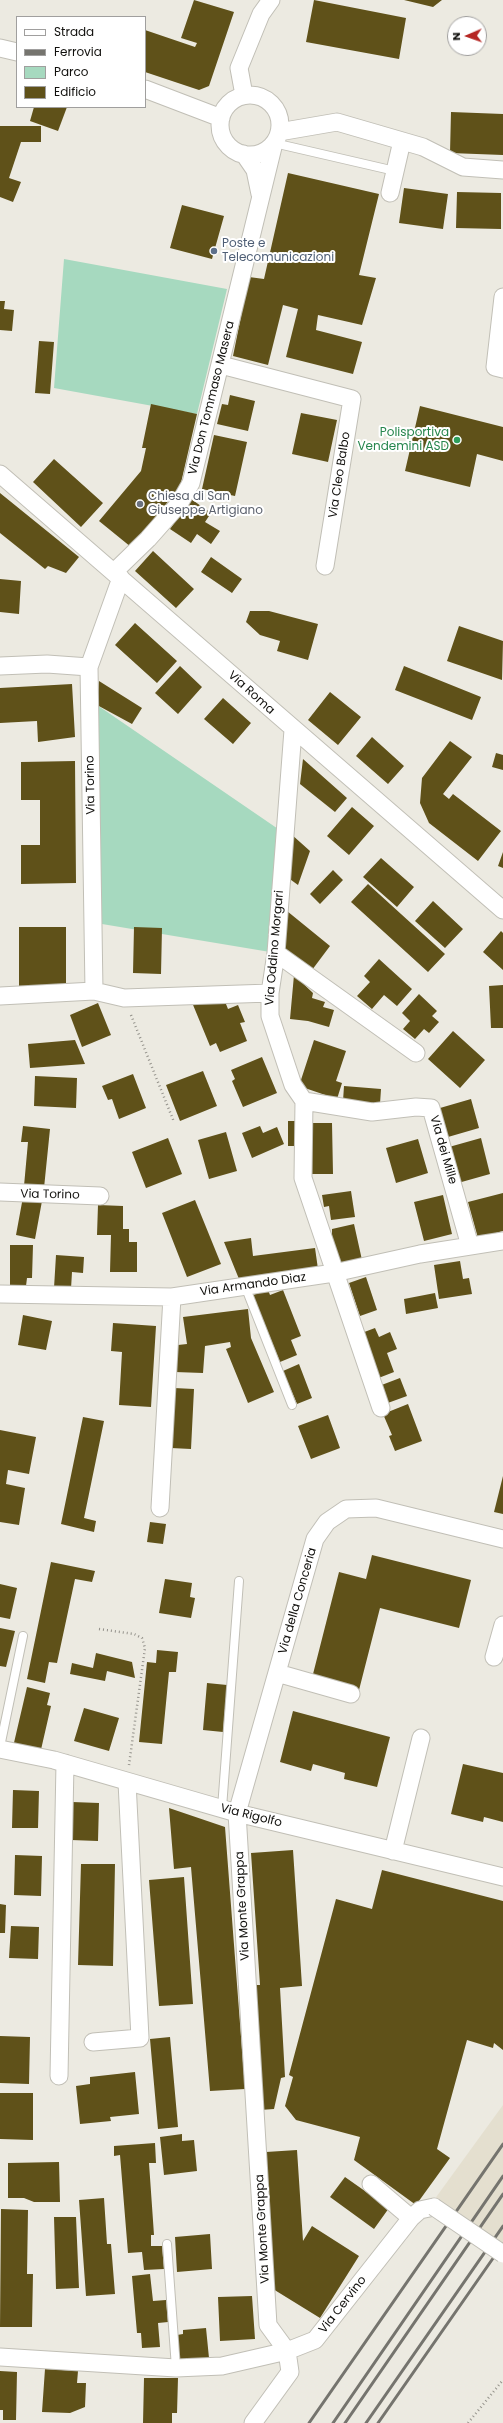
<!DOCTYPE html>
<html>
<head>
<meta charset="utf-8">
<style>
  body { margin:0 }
  #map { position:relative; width:503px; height:2423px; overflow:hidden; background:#eceae1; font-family:Poppins,sans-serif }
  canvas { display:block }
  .legend { position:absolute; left:16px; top:16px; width:130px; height:92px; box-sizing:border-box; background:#fff; border:1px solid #a09f9e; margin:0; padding:5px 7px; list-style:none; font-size:12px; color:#11100d }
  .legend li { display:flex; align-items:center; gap:8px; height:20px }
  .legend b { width:20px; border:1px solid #a09f9e }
  .north { position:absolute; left:447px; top:16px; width:40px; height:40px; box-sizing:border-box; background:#fff; border:1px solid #a09f9e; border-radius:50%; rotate:268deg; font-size:11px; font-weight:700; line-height:16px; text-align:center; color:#11100d }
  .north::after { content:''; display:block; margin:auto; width:14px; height:18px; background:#b62724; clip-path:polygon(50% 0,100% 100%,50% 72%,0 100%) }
</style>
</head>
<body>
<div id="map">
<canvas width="503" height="2423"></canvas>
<ul class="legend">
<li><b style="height:5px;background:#fff"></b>Strada</li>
<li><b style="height:5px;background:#75746e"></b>Ferrovia</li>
<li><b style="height:11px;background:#a6d9bf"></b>Parco</li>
<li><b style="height:11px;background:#5f5119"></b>Edificio</li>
</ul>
<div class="north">N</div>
</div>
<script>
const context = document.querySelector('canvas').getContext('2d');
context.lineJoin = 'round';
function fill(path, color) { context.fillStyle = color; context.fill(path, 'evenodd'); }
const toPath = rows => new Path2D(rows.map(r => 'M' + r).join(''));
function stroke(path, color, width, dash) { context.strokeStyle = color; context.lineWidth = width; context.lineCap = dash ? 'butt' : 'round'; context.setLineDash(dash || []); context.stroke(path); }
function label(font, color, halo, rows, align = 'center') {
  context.font = font + ' Poppins,sans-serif'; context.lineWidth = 4; context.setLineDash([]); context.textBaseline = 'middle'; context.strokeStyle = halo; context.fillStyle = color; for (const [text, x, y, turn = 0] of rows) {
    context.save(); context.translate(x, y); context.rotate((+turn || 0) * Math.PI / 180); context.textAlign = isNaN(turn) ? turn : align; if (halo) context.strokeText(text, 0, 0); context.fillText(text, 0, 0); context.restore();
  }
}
fill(toPath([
  [503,2105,503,2250,434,2200]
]), '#e4dfcf');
fill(toPath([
  [64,259,227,289,197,414,54,388],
  [97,705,284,833,276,953,102,924]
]), '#a6d9bf');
fill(toPath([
  [194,0,234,12,209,86,199,90,145,72,145,30,195,47,197,43,181,38],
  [314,0,406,18,399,59,306,42],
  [404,0,442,0,433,7],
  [34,107,67,107,58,131,30,121],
  [451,112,503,114,503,155,450,153],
  [0,126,41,126,41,142,21,142,9,178,21,182,13,202,0,197],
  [288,173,379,194,359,275,376,278,362,325,318,315,316,330,362,342,353,374,286,357,298,309,283,305,268,365,233,356,249,277,264,279],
  [404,188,448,194,443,229,399,223],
  [457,192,501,193,501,229,456,228],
  [182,205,224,216,212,259,170,248],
  [0,301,5,301,4,309,14,310,12,331,0,330],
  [39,341,54,342,50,394,35,393],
  [230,395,255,401,248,431,217,424,222,404,228,405],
  [151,404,197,414,180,487,131,547,99,521,141,471,146,448,142,448],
  [420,406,503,427,503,461,477,454,470,487,405,471],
  [301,413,337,420,328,462,292,454],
  [214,435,247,442,235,496,202,489],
  [54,459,103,503,81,527,33,482],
  [0,493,79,557,66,573,48,566,45,569,0,533],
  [191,499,211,513,205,522,220,531,211,544,197,534,191,543,170,529],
  [153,551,194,589,176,608,135,571],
  [211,557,242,579,232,593,201,572],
  [0,579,21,581,19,614,0,612],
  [250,611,269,611,318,624,308,660,277,651,280,641,260,635,246,622],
  [135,623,177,661,157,683,115,645],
  [459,626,503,641,502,680,447,661],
  [180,666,202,687,178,714,155,693],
  [404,666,481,697,472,720,395,690],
  [99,681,142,708,132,724,97,705],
  [72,684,75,737,38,742,37,721,0,723,0,688],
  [330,692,361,717,338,745,308,720],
  [223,698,251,723,233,744,204,719],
  [372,737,404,766,388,784,356,756],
  [450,741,472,757,443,794,449,799,453,794,501,831,478,861,429,823,420,803,422,778],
  [496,753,503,755,503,770,492,767],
  [303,759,347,798,335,812,300,784],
  [75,761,76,883,21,884,21,845,40,845,40,800,21,800,21,762],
  [352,807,374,826,349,855,327,836],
  [291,834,310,851,298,885,287,877],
  [503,852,503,868,498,866],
  [381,858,414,887,397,907,363,877],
  [333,870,343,880,320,904,310,894],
  [368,884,445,954,428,972,351,902],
  [433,901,463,929,445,948,415,921],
  [287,911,330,946,312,970,283,947],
  [19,927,66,927,66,988,19,988],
  [134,927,162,928,161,974,133,973],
  [501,931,503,933,503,970,483,952],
  [379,959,412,989,397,1006,384,995,372,1009,357,996,370,982,364,976],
  [294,975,313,993,312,998,325,1002,323,1007,334,1010,329,1027,308,1021,290,1019],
  [503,985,503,1028,491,1028,489,986],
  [419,994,437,1011,432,1016,439,1022,429,1033,424,1029,415,1039,403,1029,410,1021,402,1013],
  [224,999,228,1009,238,1005,245,1022,240,1023,247,1041,220,1052,216,1043,210,1046,191,1000],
  [98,1003,111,1035,82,1047,70,1015],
  [453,1031,485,1060,460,1088,428,1059],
  [75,1040,85,1064,30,1068,28,1044],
  [314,1040,346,1051,336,1081,342,1083,337,1099,299,1086],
  [262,1057,277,1093,243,1107,232,1081,235,1079,231,1070],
  [203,1071,217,1106,180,1121,166,1085],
  [133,1074,146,1108,119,1119,112,1099,108,1100,102,1086],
  [35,1076,77,1078,76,1108,34,1106],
  [344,1086,381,1089,380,1104,343,1101],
  [471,1099,479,1128,448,1137,440,1108],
  [288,1121,299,1121,299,1146,288,1146],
  [309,1123,332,1123,333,1174,309,1174],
  [23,1126,50,1129,44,1188,24,1186,28,1142,21,1142],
  [260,1126,263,1133,277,1127,284,1144,252,1158,242,1133],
  [226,1132,237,1171,209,1179,198,1140],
  [168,1138,182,1174,146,1188,132,1152],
  [481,1138,490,1174,458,1183,449,1147],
  [418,1139,428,1173,396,1183,386,1148],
  [351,1191,355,1217,331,1220,329,1206,324,1207,322,1195],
  [503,1193,503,1231,478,1238,468,1202],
  [443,1195,452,1234,424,1241,414,1202],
  [23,1197,42,1201,35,1239,16,1235],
  [195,1200,221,1264,187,1277,162,1213],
  [98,1205,123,1206,123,1229,129,1229,129,1242,137,1242,137,1272,110,1272,111,1235,97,1235],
  [354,1224,362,1260,338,1265,326,1235,332,1235,332,1229],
  [251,1238,253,1256,315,1248,318,1269,239,1279,224,1242],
  [10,1245,33,1245,32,1278,27,1278,26,1286,10,1286],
  [56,1255,84,1257,83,1273,72,1272,71,1289,54,1288],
  [460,1261,463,1279,469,1278,472,1294,439,1299,434,1265],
  [366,1277,377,1310,360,1316,349,1283],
  [268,1290,270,1295,283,1290,301,1336,291,1340,297,1355,280,1362,253,1295],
  [435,1293,438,1308,406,1314,404,1299],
  [248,1309,251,1338,274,1392,248,1403,226,1349,231,1347,230,1342,205,1346,203,1373,175,1372,178,1345,187,1344,183,1317],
  [23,1315,52,1321,46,1350,18,1345],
  [113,1323,156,1326,151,1407,119,1405,122,1352,111,1351],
  [375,1328,379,1337,390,1332,397,1349,387,1353,394,1372,376,1379,359,1334],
  [299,1364,312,1398,297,1404,283,1371],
  [400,1378,407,1396,385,1404,379,1386],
  [174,1388,194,1389,191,1449,171,1448],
  [408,1404,422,1441,395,1451,389,1436,392,1435,383,1414],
  [328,1415,340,1448,311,1459,298,1426],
  [83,1417,104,1421,84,1518,96,1521,94,1532,61,1524],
  [0,1430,36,1437,29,1474,8,1470,6,1484,25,1488,19,1525,0,1522],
  [503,1476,503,1514,494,1512],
  [150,1522,166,1524,163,1544,147,1542],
  [372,1555,471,1580,459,1628,380,1608,359,1690,312,1678,339,1572,366,1579],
  [51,1562,95,1571,92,1582,75,1579,57,1663,49,1662,45,1683,27,1679],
  [165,1579,192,1583,190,1597,195,1598,191,1618,159,1613],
  [0,1584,17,1588,10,1619,0,1617],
  [0,1628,15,1631,6,1667,0,1666],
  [157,1650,178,1652,176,1672,169,1672,162,1744,139,1742,147,1662,156,1663],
  [96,1653,132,1662,135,1678,107,1671,105,1681,70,1674,72,1663,93,1668],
  [207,1683,227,1685,223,1732,203,1730],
  [27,1687,50,1693,47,1705,51,1706,40,1754,13,1747],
  [84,1708,119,1718,109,1751,74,1741],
  [293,1711,390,1737,377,1787,344,1779,345,1773,313,1764,311,1771,280,1762],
  [463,1764,503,1773,503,1822,484,1817,483,1822,451,1814],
  [13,1790,39,1791,38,1828,12,1828],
  [72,1802,99,1803,98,1841,71,1840],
  [169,1808,225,1827,245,2089,210,2091,191,1867,174,1869],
  [293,1850,302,1986,280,1988,285,2077,281,2078,274,2109,260,2110,253,1985,260,1985,251,1853],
  [15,1855,42,1856,41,1896,14,1895],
  [81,1864,115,1864,113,1966,78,1965],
  [382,1870,503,1901,503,2050,494,2043,493,2048,467,2040,437,2149,450,2158,416,2205,354,2160,360,2137,296,2120,285,2106,293,2077,289,2075,336,1899,372,1909],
  [184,1877,193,2004,159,2006,149,1880],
  [0,1904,6,1905,5,1933,0,1933],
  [11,1926,39,1927,38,1959,9,1958],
  [0,2036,30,2037,29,2084,0,2083],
  [170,2037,178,2127,158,2129,150,2039],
  [135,2072,139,2114,110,2117,111,2121,80,2124,76,2086,90,2084,90,2077],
  [0,2093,33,2093,33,2140,0,2139],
  [182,2134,182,2141,194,2140,197,2171,164,2175,160,2137],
  [155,2143,156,2163,149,2163,154,2235,151,2235,151,2246,162,2246,164,2269,144,2270,142,2252,128,2253,120,2155,114,2156,114,2146],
  [297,2150,303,2241,312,2226,359,2256,320,2318,273,2289,266,2152],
  [59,2162,60,2202,34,2202,24,2198,8,2198,8,2163],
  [345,2177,389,2208,374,2229,330,2197],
  [104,2198,107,2244,111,2244,115,2294,86,2296,79,2200],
  [1,2209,28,2210,27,2274,33,2274,32,2327,0,2327],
  [54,2217,76,2217,79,2288,56,2289],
  [210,2234,212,2269,177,2272,175,2237],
  [150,2274,153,2301,166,2300,168,2322,158,2323,160,2347,142,2348,141,2333,137,2333,132,2276],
  [252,2296,255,2339,220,2341,218,2297],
  [206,2328,209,2358,179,2360,177,2335,183,2334,183,2330],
  [45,2369,78,2371,77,2383,86,2383,85,2407,70,2413,42,2412],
  [0,2371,17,2372,16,2420,3,2420,3,2410,0,2410],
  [144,2378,178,2378,177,2413,172,2413,172,2423,143,2423]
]), '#5f5119');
const service = toPath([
  [274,143,395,171],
  [245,1286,292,1405],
  [0,1747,23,1636],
  [222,1808,239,1581],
  [167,2244,176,2368]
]);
const minor = toPath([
  [0,48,17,52],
  [145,89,221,118],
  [244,95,239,68,261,14,271,0],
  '220 125a30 30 0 1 1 60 0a30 30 0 1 1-60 0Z',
  [279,132,337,122,423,147,463,167,503,170],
  [244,154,255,170,260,194],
  [390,193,402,141],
  [503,297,495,367,503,369],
  [221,365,352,399,325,566],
  [0,474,503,910],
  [114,572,148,539,179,504,191,483,274,143],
  [0,666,47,664,89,667],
  [293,730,276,953,270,993,270,1016,293,1085,304,1101,303,1178,381,1408],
  [276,953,416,1053],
  [94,991,89,667,121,578],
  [0,996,94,991,124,998,270,993],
  [304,1101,372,1112,416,1107,431,1108,470,1246],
  [0,1192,100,1196],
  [0,1294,172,1297,334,1273,420,1254,503,1241],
  [160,1508,172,1297],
  [494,1657,503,1625],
  [277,1673,351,1694],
  [0,1749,54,1760,237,1813,503,1877],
  [393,1851,421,1738],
  [93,2042,140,2038,127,1782],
  [59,2076,65,1763],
  [371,2184,411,2218],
  [0,2357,176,2368,222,2366,287,2351,268,2325,237,1813,315,1539,327,1522,346,1509,376,1508,503,1539],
  [253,2423,290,2372,287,2351,315,2340,411,2218,420,2210,434,2207]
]);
stroke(service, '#c1bfb6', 10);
stroke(minor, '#c1bfb6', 19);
stroke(toPath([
  [131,1015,174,1122],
  [99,1629,134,1634,142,1638,145,1648,129,1765],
  [468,2423,503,2380]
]), '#94928b', 2.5, [1, 3]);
stroke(service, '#fff', 8);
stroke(minor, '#fff', 17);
stroke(toPath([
  [309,2423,503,2144],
  [333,2423,503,2176],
  [345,2423,503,2194],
  [366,2423,503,2226],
  [378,2423,503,2244]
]), '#75746e', 3);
const minorBridge = toPath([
  [434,2207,503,2254]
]);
stroke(minorBridge, '#c1bfb6', 19, []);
stroke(minorBridge, '#fff', 17);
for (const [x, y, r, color] of [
  [214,251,4,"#5c6f8a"],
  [457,440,4,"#2e9e5b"],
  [140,504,4,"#6b7280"]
]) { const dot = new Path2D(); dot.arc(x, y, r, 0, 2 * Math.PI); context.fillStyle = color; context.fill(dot); stroke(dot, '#fff', 1.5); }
label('12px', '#4e5e75', '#fff', [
  ["Poste e",222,244],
  ["Telecomunicazioni",222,258]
], 'left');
label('12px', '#11100d', '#fff', [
  ["Via Don Tommaso Masera",212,398,-76],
  ["Via Cleo Balbo",340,475,-81],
  ["Via Roma",251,693,42],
  ["Via Torino",91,785,-91],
  ["Via Oddino Morgari",275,948,-85],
  ["Via dei Mille",443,1150,74],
  ["Via Torino",50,1195,1],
  ["Via Armando Diaz",253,1285,-8],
  ["Via della Conceria",298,1601,-74],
  ["Via Rigolfo",251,1816,14],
  ["Via Monte Grappa",243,1906,-93],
  ["Via Monte Grappa",263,2229,-93],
  ["Via Cervino",343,2305,-52]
]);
label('12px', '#27864d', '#fff', [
  ["Polisportiva",449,433],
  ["Vendemini ASD",449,447]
], 'right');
label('12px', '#5b616d', '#fff', [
  ["Chiesa di San",148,497],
  ["Giuseppe Artigiano",148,511]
], 'left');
</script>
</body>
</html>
